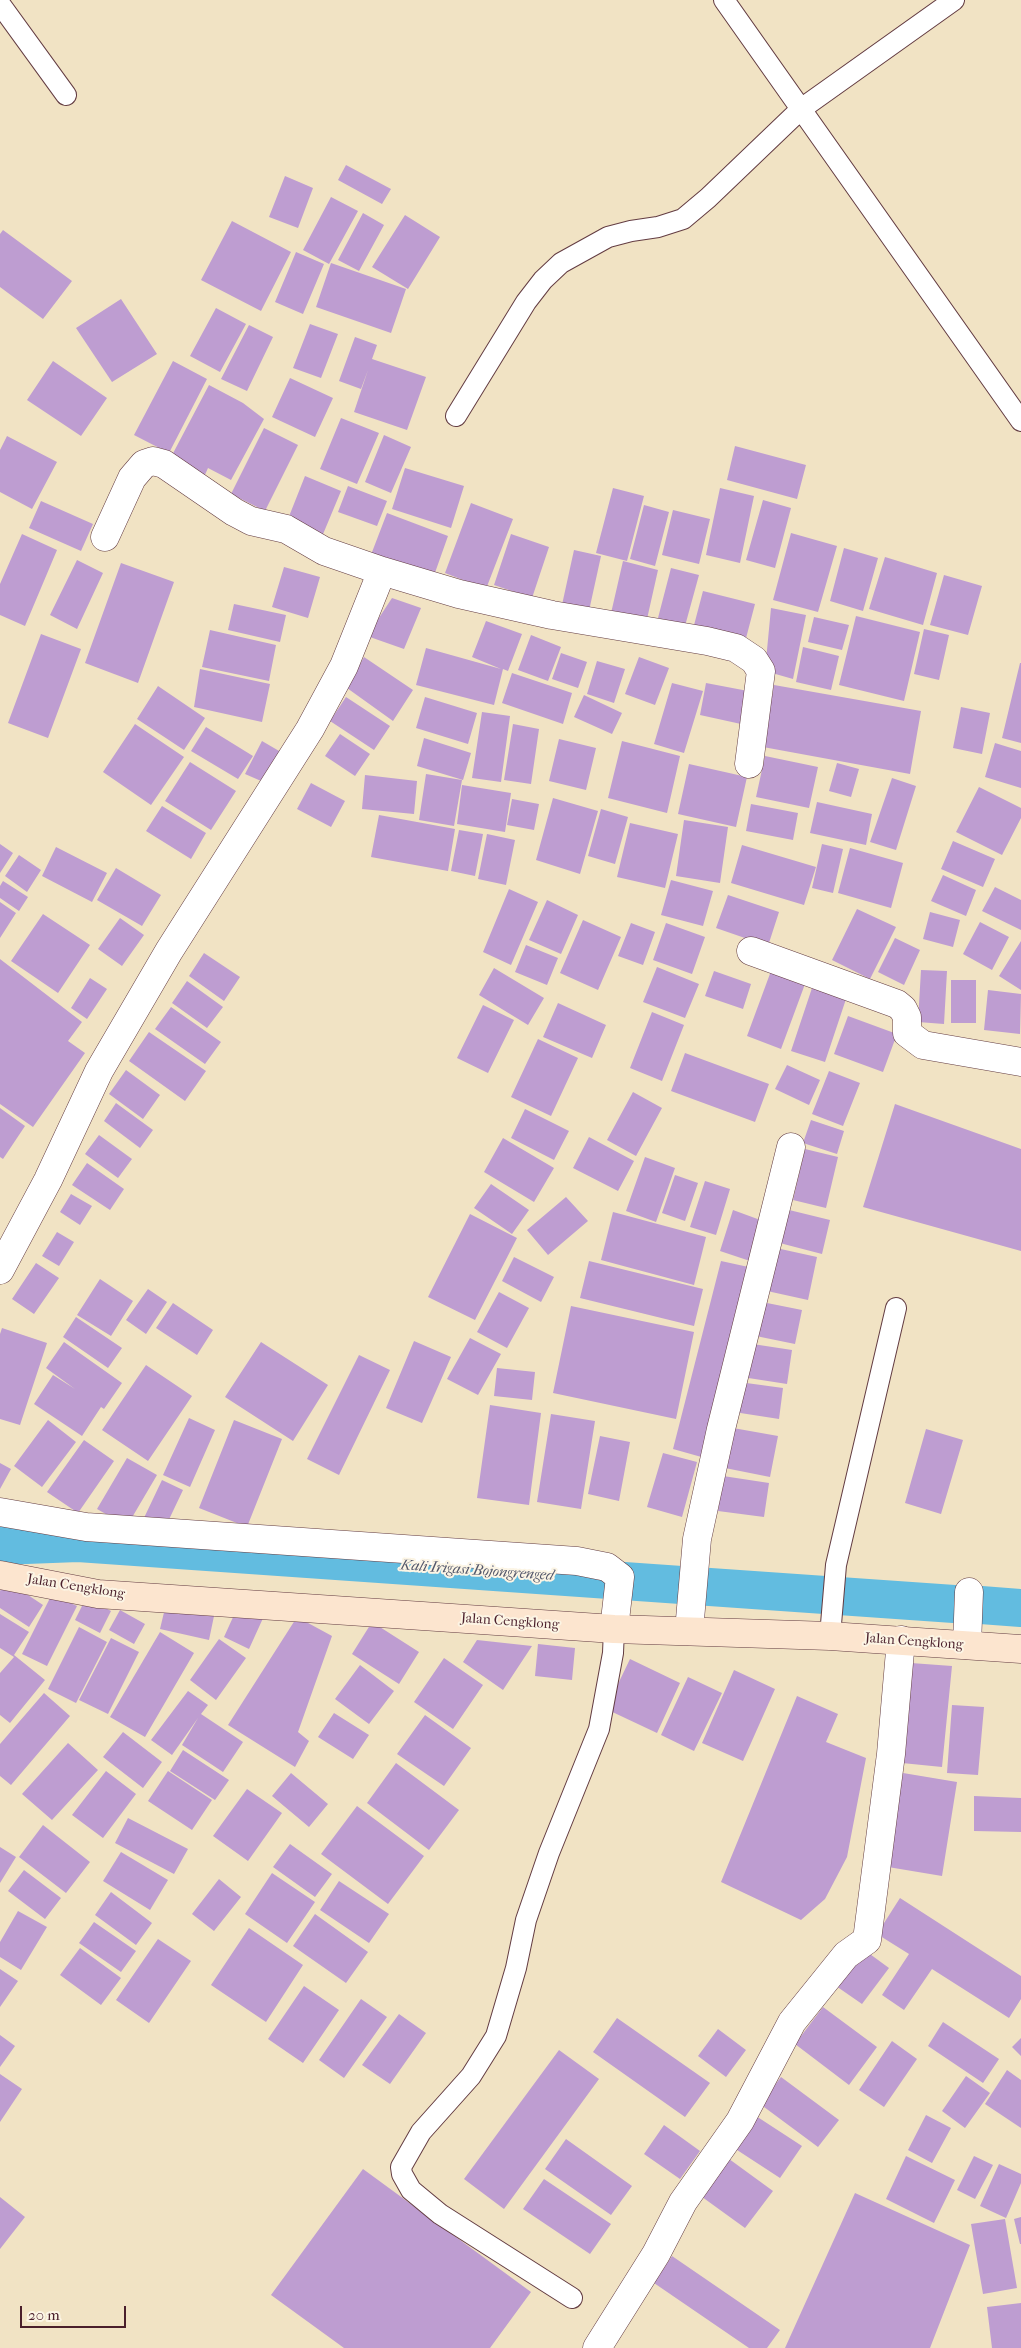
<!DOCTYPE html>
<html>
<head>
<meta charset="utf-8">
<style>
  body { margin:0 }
  #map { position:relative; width:1021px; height:2348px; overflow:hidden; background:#f1e3c4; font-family:"IM FELL French Canon",serif }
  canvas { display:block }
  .scale { position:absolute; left:20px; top:2306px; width:106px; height:22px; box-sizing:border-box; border:2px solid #4a1f2b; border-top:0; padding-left:6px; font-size:15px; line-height:18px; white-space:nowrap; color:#4a1f2b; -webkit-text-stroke:4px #fcf5e5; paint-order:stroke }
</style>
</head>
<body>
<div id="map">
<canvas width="1021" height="2348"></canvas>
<div class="scale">20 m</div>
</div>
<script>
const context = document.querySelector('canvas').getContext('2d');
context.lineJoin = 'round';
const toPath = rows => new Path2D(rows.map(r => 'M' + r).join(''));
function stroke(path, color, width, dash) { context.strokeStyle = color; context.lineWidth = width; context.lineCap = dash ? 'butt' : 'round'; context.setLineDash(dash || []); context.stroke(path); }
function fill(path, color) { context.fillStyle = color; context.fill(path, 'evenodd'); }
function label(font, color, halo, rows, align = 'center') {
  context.font = font + ' "IM FELL French Canon",serif'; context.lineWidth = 4; context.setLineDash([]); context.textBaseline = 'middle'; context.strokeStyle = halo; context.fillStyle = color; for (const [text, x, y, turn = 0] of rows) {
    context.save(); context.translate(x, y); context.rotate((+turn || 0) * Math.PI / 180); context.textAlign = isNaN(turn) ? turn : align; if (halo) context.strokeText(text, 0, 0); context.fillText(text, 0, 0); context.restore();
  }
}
stroke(toPath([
  [0,1546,78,1543,954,1604],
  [981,1605,1021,1608]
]), '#62bce0', 38);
fill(toPath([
  [346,165,391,189,382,204,338,180],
  [285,176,313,188,298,228,269,217],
  [331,197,358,211,329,264,303,250],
  [363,213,384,225,359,271,338,260],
  [405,215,440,237,408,289,372,267],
  [232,221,291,252,261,311,201,280],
  [3,230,72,281,43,319,0,287,0,234],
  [296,252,324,264,303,314,275,302],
  [331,263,406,289,391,333,316,307],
  [121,299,157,354,112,382,76,328],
  [216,308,246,324,220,372,190,356],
  [310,324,338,334,321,378,293,368],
  [249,325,273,337,247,391,221,379],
  [355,337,377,345,372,359,426,377,407,430,354,412,368,370,361,389,339,381],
  [53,361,107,398,81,436,27,400],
  [173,361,207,379,169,453,134,435],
  [290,378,333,398,315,437,272,417],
  [209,385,243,403,264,419,231,480,208,468,204,477,170,459],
  [341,418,379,433,357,484,320,469],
  [264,428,298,445,265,511,231,494],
  [384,435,411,447,391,493,365,482],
  [7,436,57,462,32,509,0,492,0,450],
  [735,446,806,465,797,499,727,480],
  [405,468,464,486,451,528,392,509],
  [305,476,341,491,321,539,286,524],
  [348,486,387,501,377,526,338,512],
  [613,488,644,496,627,561,596,553],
  [720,488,754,496,740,563,706,555],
  [763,500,791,508,775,568,746,560],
  [41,501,93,524,81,551,29,528],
  [471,503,513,519,486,589,445,573],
  [644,505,669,512,655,566,630,559],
  [673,510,710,519,699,564,662,555],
  [387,513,448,536,431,584,369,560],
  [791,533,837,546,818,612,773,600],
  [22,534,57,550,25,626,0,615,0,584],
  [511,534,549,547,532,598,494,585],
  [844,548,878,558,863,611,830,601],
  [574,550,601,556,587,620,560,614],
  [885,557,937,573,923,625,869,609],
  [77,560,103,573,77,629,50,615],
  [623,561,658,570,645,628,609,622],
  [121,563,174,582,138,683,85,663],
  [284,567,320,577,308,618,272,607],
  [671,568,699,575,685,626,658,618],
  [944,575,982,586,968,635,930,625],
  [703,591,755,604,745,642,693,629],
  [392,598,421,608,404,649,367,636],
  [234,604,286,615,280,642,228,630],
  [771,608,806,615,793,679,765,671],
  [856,616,920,632,904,701,839,685],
  [814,617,849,625,842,650,808,642],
  [486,621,522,634,508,671,503,669,494,705,416,685,426,648,501,669,472,657],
  [924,629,949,635,939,680,914,674],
  [210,630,276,645,269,681,202,667],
  [41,634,81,649,48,738,8,723],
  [531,635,561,647,548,681,518,670],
  [803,647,839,656,831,690,796,682],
  [561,653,587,662,578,688,552,679],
  [364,657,413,690,393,721,347,688],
  [639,657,669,668,655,705,625,694],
  [597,661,625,669,614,703,587,694],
  [1020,663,1021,663,1021,743,1002,738],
  [200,669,270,684,262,722,194,707],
  [512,673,572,693,563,724,502,703],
  [672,683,703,691,684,753,654,744],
  [706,683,748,691,741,724,700,715],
  [774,685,921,711,910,774,763,747],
  [158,686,205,718,184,750,137,719],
  [584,695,622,713,612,734,574,717],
  [346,697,390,726,374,750,330,721],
  [425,697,477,713,468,744,416,728],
  [961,707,990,713,982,754,953,748],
  [482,712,510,716,501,782,472,778],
  [135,724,184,757,151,805,103,772],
  [513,724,539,729,531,784,504,780],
  [206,727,253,756,238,779,191,751],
  [340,734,370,754,355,776,325,756],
  [424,738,471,753,463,780,417,766],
  [559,739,596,748,586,790,549,781],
  [262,741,286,755,268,784,245,774],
  [622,741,680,756,667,813,608,798],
  [995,743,1021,751,1021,788,985,777],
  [765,756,818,767,809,808,756,797],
  [190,762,236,791,211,830,165,801],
  [837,763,859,769,851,797,829,791],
  [689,764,747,777,736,827,678,814],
  [426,774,462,780,454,826,419,820],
  [365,775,417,781,414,814,362,809],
  [892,778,916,786,896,850,870,842],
  [311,783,345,801,331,827,297,809],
  [462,785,511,793,505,832,457,824],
  [979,787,1021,808,1021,818,1002,855,956,832],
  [553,798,598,811,580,874,536,860],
  [512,799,539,804,534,830,507,825],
  [817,802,872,814,866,845,810,833],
  [751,804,798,813,793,840,746,831],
  [162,806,206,833,191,859,146,831],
  [601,809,628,817,615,864,588,856],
  [379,815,455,829,448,871,371,857],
  [684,820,728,827,720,883,676,876],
  [630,823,678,834,665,888,617,877],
  [459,830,483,834,475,876,451,871],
  [487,834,515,840,506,885,478,879],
  [953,841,995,859,983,887,941,869],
  [0,844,13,853,0,873],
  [822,844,843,849,833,893,812,888],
  [742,845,816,867,804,905,731,883],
  [56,847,107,873,92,902,42,876],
  [850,848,903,863,891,908,838,893],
  [19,855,41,870,27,892,5,876],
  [116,868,161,895,142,926,97,900],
  [943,875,976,890,966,916,931,901],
  [671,880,713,891,703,926,661,915],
  [3,881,28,897,19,911,0,898,0,886],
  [995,887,1021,900,1021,930,982,911],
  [509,889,538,902,511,965,483,952],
  [728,895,779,912,768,946,716,928],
  [547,900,578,915,561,954,529,940],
  [0,902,16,913,0,938],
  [857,909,896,927,870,979,832,960],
  [930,912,960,920,953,947,923,939],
  [43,914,90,945,58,993,11,961],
  [120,918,144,935,122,966,98,949],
  [583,920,621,937,598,990,560,973],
  [980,922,1009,937,992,970,963,954],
  [631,923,655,932,643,965,618,956],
  [666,923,705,937,692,974,653,960],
  [895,938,920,950,904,985,878,972],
  [1021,941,1021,990,999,976],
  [526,945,558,958,547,985,515,972],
  [204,953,240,977,224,1001,189,976],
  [0,959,82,1022,68,1041,85,1053,33,1127,0,1104],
  [657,967,699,984,685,1018,643,1002],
  [494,968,544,998,528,1025,479,995],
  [921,970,947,971,944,1024,918,1022],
  [714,971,751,984,743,1009,705,996],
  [771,971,805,984,781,1049,747,1036],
  [90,978,107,989,87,1019,71,1008],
  [951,980,976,980,976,1023,951,1023],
  [187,981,223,1007,207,1028,172,1003],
  [813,985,847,996,825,1062,791,1051],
  [988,990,1021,994,1020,1034,984,1030],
  [558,1003,606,1025,592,1058,543,1037],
  [483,1005,514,1020,488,1073,457,1058],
  [171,1007,221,1042,205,1064,155,1029],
  [652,1012,684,1025,662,1081,630,1068],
  [848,1016,897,1034,883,1072,834,1054],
  [149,1032,206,1071,185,1101,129,1061],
  [538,1039,578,1058,551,1116,511,1097],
  [685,1053,769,1084,755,1122,671,1091],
  [787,1065,820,1080,809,1105,775,1089],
  [126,1070,160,1095,143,1119,109,1094],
  [829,1071,860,1083,843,1126,812,1114],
  [633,1092,662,1108,636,1156,607,1140],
  [116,1103,153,1130,140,1148,104,1121],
  [895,1104,1021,1149,1021,1251,863,1207],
  [0,1108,25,1126,3,1159,0,1157],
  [525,1109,569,1131,554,1160,511,1138],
  [811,1120,844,1131,837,1154,803,1143],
  [99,1135,132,1159,118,1178,85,1154],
  [589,1137,634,1161,618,1191,573,1168],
  [503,1138,554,1168,534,1202,484,1172],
  [805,1149,838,1157,826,1208,793,1200],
  [645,1157,675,1168,656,1222,626,1211],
  [87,1163,124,1189,110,1210,72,1185],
  [675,1175,698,1183,685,1221,662,1213],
  [705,1181,730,1189,716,1235,690,1227],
  [491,1184,529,1210,512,1234,474,1208],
  [71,1194,92,1206,80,1225,60,1212],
  [566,1197,588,1221,548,1255,527,1230],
  [781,1208,830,1220,822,1254,772,1241],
  [733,1210,763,1221,750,1261,720,1251],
  [613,1212,706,1237,694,1285,601,1260],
  [470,1214,517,1238,475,1320,428,1297],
  [57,1232,74,1242,59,1266,42,1256],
  [767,1246,817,1257,808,1300,758,1289],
  [514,1257,554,1277,541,1302,502,1281],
  [589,1261,703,1289,694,1326,580,1298],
  [721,1261,753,1268,705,1458,673,1449],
  [36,1263,59,1278,34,1314,12,1299],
  [100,1279,133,1301,111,1336,77,1315],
  [148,1289,167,1302,146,1334,126,1320],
  [499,1292,529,1308,507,1348,477,1332],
  [757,1301,802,1310,795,1344,751,1335],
  [173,1303,213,1330,197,1355,156,1328],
  [571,1306,694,1332,676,1419,553,1393],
  [76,1317,122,1348,108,1368,63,1337],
  [2,1328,47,1343,20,1425,0,1419,0,1334],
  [470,1338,501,1354,478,1395,447,1379],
  [414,1341,451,1357,422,1423,386,1408],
  [64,1342,122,1383,104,1409,101,1407,82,1436,34,1404,53,1375,75,1389,46,1368],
  [261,1342,328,1385,293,1441,225,1397],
  [746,1343,792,1350,787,1384,742,1377],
  [359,1355,390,1370,339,1475,307,1459],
  [146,1365,192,1396,148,1461,102,1430],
  [497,1368,535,1372,532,1400,494,1396],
  [739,1382,783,1388,779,1419,734,1412],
  [490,1405,541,1413,529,1505,477,1498],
  [551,1414,595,1421,581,1509,537,1502],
  [189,1418,215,1430,190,1487,163,1475],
  [48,1420,76,1442,42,1487,14,1466],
  [234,1420,282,1439,247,1527,199,1508],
  [733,1428,778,1436,770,1477,725,1468],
  [926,1429,963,1440,941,1514,905,1503],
  [600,1436,630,1442,619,1501,588,1494],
  [84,1440,114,1461,78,1513,47,1492],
  [663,1453,697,1462,682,1517,647,1507],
  [127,1458,157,1475,127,1526,97,1509],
  [0,1463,11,1469,0,1489],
  [723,1476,769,1483,764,1517,718,1511],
  [162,1480,183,1490,164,1530,143,1520],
  [7,1581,43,1605,29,1627,0,1608,0,1591],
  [52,1594,77,1606,47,1666,22,1654],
  [86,1598,111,1611,100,1633,75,1620],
  [166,1604,214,1616,209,1640,160,1629],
  [239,1604,264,1616,249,1649,224,1637],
  [120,1610,145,1624,134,1644,109,1630],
  [0,1614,29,1632,14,1655,45,1680,10,1723,0,1715,0,1673,14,1657,0,1648],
  [297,1617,332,1636,298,1732,309,1741,295,1767,228,1725],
  [372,1622,419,1652,399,1684,352,1654],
  [79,1627,107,1642,76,1703,48,1689],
  [160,1632,194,1653,145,1737,110,1717],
  [111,1638,139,1652,108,1714,79,1700],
  [219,1639,246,1658,216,1700,190,1680],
  [477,1640,532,1646,503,1690,463,1662],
  [538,1644,575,1648,572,1680,535,1676],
  [444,1658,483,1685,453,1729,414,1702],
  [630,1659,680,1683,657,1733,606,1709],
  [911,1663,952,1666,942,1767,902,1763],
  [360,1665,394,1691,369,1724,335,1699],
  [734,1670,775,1689,743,1761,702,1743],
  [688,1677,722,1693,694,1751,661,1735],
  [188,1691,208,1705,201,1714,243,1742,223,1772,182,1745,198,1718,172,1755,151,1740],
  [44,1693,70,1716,11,1785,0,1776,0,1744],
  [797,1696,838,1714,826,1742,866,1758,847,1857,825,1899,801,1920,721,1882],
  [952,1705,984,1707,978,1775,947,1773],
  [334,1713,369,1735,353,1759,318,1737],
  [425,1715,471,1748,444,1786,397,1754],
  [123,1732,162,1762,143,1788,103,1757],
  [68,1743,98,1770,52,1820,22,1794],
  [183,1750,229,1780,215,1800,170,1771],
  [396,1763,459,1810,429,1850,367,1803],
  [106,1771,136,1794,103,1838,72,1815],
  [168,1771,212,1800,192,1830,148,1801],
  [291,1773,328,1804,309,1827,272,1796],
  [903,1773,957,1782,942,1876,888,1867],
  [247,1789,282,1813,248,1861,213,1836],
  [974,1796,1021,1798,1021,1832,974,1831],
  [357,1806,424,1856,388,1904,321,1854],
  [128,1818,188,1849,174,1874,115,1843],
  [43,1825,90,1862,66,1893,19,1857],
  [290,1844,332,1874,315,1897,273,1867],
  [0,1847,16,1857,0,1883],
  [121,1852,168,1880,150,1910,103,1881],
  [24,1870,61,1898,45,1919,8,1891],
  [272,1873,315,1902,287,1943,245,1914],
  [219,1879,241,1897,214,1931,192,1914],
  [339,1881,389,1914,369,1943,320,1910],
  [111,1892,152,1923,136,1945,95,1915],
  [900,1898,1021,1976,1021,1999,1009,2018,932,1969,904,2010,882,1995,909,1954,877,1934],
  [18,1911,47,1927,21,1970,0,1957,0,1942],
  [315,1914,368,1952,346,1983,293,1946],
  [94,1922,136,1951,121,1972,79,1943],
  [249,1928,303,1965,266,2022,211,1985],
  [158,1939,191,1961,149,2023,116,2000],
  [80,1948,121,1978,101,2005,60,1975],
  [863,1949,889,1968,862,2004,836,1986],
  [0,1969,18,1981,0,2007],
  [304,1986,339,2010,303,2063,268,2039],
  [361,1999,387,2017,344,2078,319,2060],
  [823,2007,877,2047,849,2085,795,2044],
  [399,2014,426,2033,390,2084,362,2065],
  [617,2018,710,2083,685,2117,593,2052],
  [943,2022,999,2059,983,2083,928,2046],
  [718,2029,746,2050,726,2077,698,2056],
  [0,2035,15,2046,0,2067],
  [1021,2038,1021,2056,1012,2047],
  [892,2041,917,2059,884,2107,859,2090],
  [559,2050,599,2079,504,2209,464,2179],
  [1007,2070,1021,2080,1021,2128,985,2104],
  [0,2074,22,2089,0,2122],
  [966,2076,990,2093,965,2128,942,2111],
  [781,2077,839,2120,818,2147,760,2104],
  [926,2115,951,2128,932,2163,908,2150],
  [756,2116,802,2146,780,2178,734,2148],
  [664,2125,700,2151,680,2179,644,2154],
  [566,2139,632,2186,611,2215,545,2169],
  [725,2156,773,2191,745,2228,698,2194],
  [906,2156,955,2180,934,2223,886,2199],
  [974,2156,993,2165,975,2199,957,2190],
  [999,2164,1021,2174,1021,2183,1006,2218,980,2206],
  [363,2169,531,2292,490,2348,344,2348,271,2295],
  [544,2179,611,2224,590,2254,523,2209],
  [855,2193,970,2245,930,2348,785,2348],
  [0,2197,25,2217,0,2249],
  [1021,2217,1021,2244,1020,2244,1014,2219],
  [1005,2219,1017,2288,983,2294,971,2224],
  [672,2256,780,2330,767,2348,749,2348,654,2283],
  [1021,2303,1021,2348,992,2348,987,2307]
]), '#be9dd1');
const service = toPath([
  [724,0,1021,421],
  [0,4,66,95],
  [456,416,526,302,543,280,561,263,608,237,631,231,658,227,683,219,708,198,801,109,954,0],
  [830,1636,836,1565,896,1308],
  [572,2298,440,2214,411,2190,402,2174,401,2167,421,2132,471,2076,496,2036,516,1968,526,1920,549,1853,599,1729,613,1653,614,1629]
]);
const minor = toPath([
  [105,537,132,478,144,464,153,461,164,464,234,512,251,521,286,529,324,551,382,571,459,594,552,615,707,641,736,648,754,660,761,671,749,764],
  [751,951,897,1004,903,1009,907,1017,907,1033,923,1045,1021,1062],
  [0,1270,48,1180,99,1071,169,951,310,729,344,666,382,571],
  [0,1512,86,1527,577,1561,607,1567,620,1577,614,1629],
  [689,1631,697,1539,721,1429,791,1147],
  [967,1645,969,1592],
  [597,2348,656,2254,683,2202,740,2121,792,2022,846,1955,867,1940,891,1754,901,1640]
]);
const secondary = toPath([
  [0,1575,98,1594,614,1629,830,1636,1021,1649]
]);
stroke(service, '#633c42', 22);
stroke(minor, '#633c42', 29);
stroke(secondary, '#633c42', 29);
stroke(service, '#fff', 20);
stroke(minor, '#fff', 28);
stroke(secondary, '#fce5cf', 28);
label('14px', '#4a1f2b', '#fcf5e5', [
  ["Jalan Cengklong",76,1587,9],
  ["Jalan Cengklong",510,1622,4],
  ["Jalan Cengklong",914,1642,4]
]);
label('italic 15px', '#52566a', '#fcf5e5', [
  ["Kali Irigasi Bojongrenged",477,1571,4]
]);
</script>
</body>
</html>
